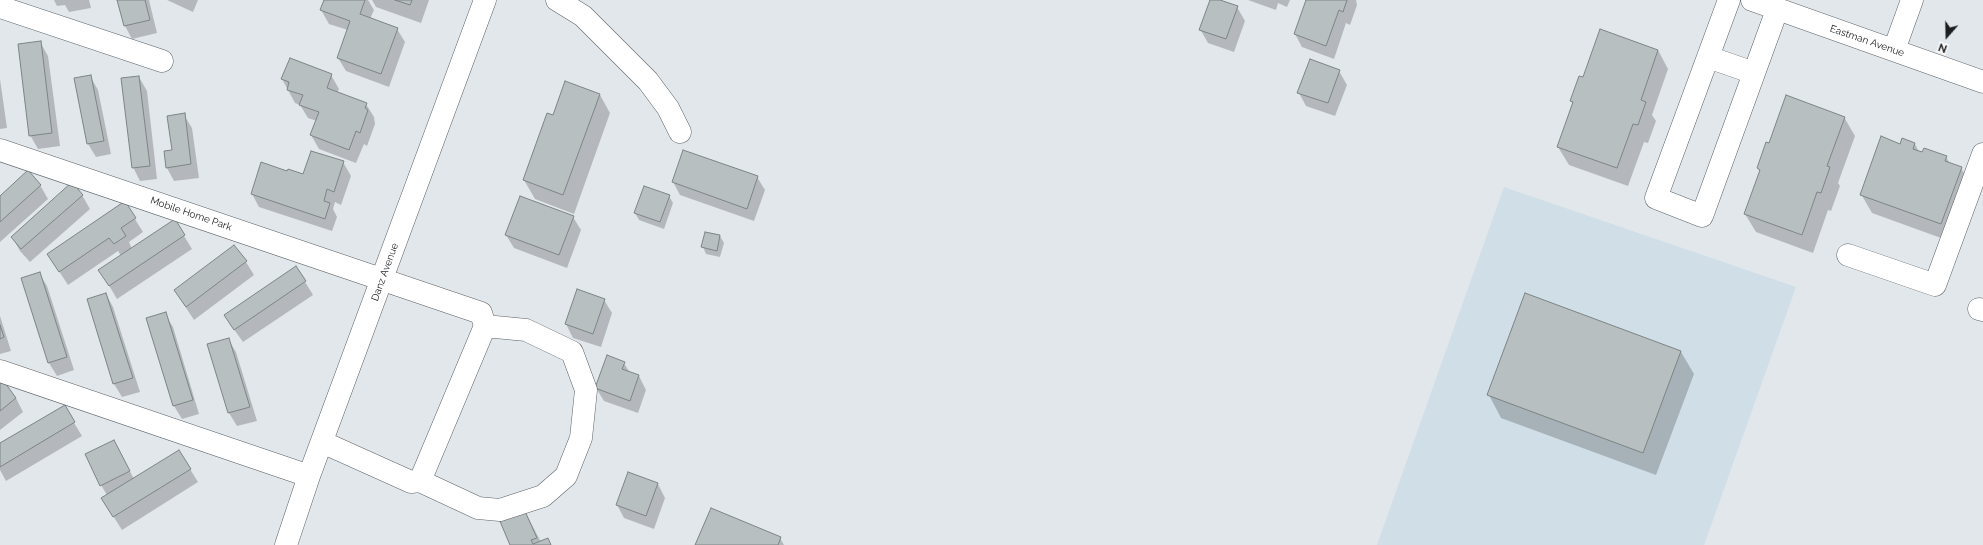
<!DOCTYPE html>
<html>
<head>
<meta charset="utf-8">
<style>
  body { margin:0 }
  #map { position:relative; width:1983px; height:545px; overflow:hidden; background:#e1e7eb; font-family:Raleway,sans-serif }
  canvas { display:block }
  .north { position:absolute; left:1927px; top:16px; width:40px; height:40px; -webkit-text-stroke:3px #fff; paint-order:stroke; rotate:200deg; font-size:11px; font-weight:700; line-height:16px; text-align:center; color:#1b1d1f }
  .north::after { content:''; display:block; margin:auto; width:14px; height:18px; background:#1b1d1f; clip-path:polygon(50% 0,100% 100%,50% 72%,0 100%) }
</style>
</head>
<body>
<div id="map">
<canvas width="1983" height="545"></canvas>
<div class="north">N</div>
</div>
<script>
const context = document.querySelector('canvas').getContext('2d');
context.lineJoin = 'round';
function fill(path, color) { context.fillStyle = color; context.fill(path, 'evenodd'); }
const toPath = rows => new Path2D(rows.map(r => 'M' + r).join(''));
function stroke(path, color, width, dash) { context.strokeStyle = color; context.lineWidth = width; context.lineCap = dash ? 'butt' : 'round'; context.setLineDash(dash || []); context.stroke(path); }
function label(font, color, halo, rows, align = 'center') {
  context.font = font + ' Raleway,sans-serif'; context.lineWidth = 3; context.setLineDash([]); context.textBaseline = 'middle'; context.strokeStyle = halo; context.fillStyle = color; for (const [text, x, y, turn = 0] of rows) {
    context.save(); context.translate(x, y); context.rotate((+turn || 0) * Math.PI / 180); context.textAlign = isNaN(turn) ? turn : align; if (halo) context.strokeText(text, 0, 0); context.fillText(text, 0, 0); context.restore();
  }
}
fill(toPath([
  [1504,187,1796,287,1704,545,1377,545]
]), '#d0dee7');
fill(toPath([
  [54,0,89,0,91,8,69,12,65,5,57,6],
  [118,0,149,0,157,33,132,39,125,26],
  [167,0,198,0,193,12],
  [325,0,368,0,374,10,370,19,397,29,405,42,389,87,346,71,338,58,348,30,329,24,321,10],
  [372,0,429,0,421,23,376,7],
  [1211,0,1217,0,1237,7,1245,21,1234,52,1208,43,1200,29],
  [1248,0,1290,0,1287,7,1278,3,1276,10],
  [1307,0,1356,0,1357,5,1350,25,1346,23,1334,59,1302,47,1295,34],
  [40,42,48,56,60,146,38,149,30,135],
  [1658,50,1668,69,1652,115,1656,121,1648,143,1644,142,1628,186,1569,165,1558,147,1573,105,1571,101,1584,78],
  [1339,71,1347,85,1335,116,1306,106,1299,93],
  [331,75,339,89,337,93,366,104,374,117,375,124,367,146,364,144,356,163,319,149,311,135,317,121,308,118,300,105,295,103,282,79],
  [90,76,98,90,111,154,96,157,88,144,75,79],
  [139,77,147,91,157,179,140,181,133,167],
  [0,79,7,128,0,129],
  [600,95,610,113,574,214,535,199,524,180,554,117],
  [184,115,192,128,199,178,174,181,167,168],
  [1844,117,1855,136,1838,183,1840,186,1831,211,1828,210,1813,253,1756,232,1745,214,1760,172,1758,168,1770,144],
  [1903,140,1915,144,1919,152,1946,157,1951,165,1961,168,1972,187,1952,242,1872,213,1861,194,1901,145],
  [343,162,351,176,341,205,335,202,333,209,337,217,332,231,259,207,252,194,288,172,304,175],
  [757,177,765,190,754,221,680,195,673,182],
  [40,185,48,199,0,242,0,197],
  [82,195,90,209,30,262,20,251,12,237],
  [669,196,673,203,664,229,639,220,635,213],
  [125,203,143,232,129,242,132,249,175,221,192,249,117,299,100,270,121,256,118,251,68,285,48,254],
  [573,217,581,230,567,268,514,248,506,235],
  [706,233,720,236,724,243,720,257,706,254,703,247],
  [246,262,254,275,194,320,175,291],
  [296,267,313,295,243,342,233,328],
  [39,273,47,286,74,370,57,376,49,363],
  [106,294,113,307,140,392,122,397,114,384,88,299],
  [1526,294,1681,352,1694,374,1656,475,1501,418,1489,395],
  [604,300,612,313,601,347,573,338,566,324],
  [165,314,173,327,199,414,182,419,174,406,148,319],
  [0,316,11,351,0,354],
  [228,339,236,352,257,421,237,426,229,413,209,345],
  [624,363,630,373,639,376,646,390,638,413,604,401,596,388],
  [0,384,16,398,23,412,0,430],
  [64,406,82,436,6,481,0,470,0,444],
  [114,441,134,479,190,469,198,482,122,530,110,511,107,495,101,485],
  [629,473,658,484,665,498,654,529,624,518,617,505],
  [524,510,541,542,548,539,551,545,512,545],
  [780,538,784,545,696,545]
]), '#0003');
const building = toPath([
  [117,0,145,0,150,20,124,26,117,0],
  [324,0,365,0,360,14,398,28,381,74,337,58,350,21,320,10,324,0],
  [395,0,412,0,410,5,395,0],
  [1210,0,1220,0,1238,6,1226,39,1199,30,1210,0],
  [1306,0,1347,0,1343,12,1339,10,1326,46,1294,34,1306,0],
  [1600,29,1658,50,1641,100,1646,102,1638,125,1633,124,1617,168,1557,147,1573,102,1570,101,1579,76,1583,77,1600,29],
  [41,41,52,133,29,136,18,44,41,41],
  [290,58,332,74,327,88,367,103,365,108,368,110,360,133,356,131,349,150,310,135,319,112,299,105,303,95,287,90,289,82,281,79,290,58],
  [1310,59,1340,70,1328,103,1297,93,1310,59],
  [91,75,104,141,87,144,74,78,91,75],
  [139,76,150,166,132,168,121,78,139,76],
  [565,81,600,94,563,195,523,180,547,113,553,115,565,81],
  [1786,95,1845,117,1827,166,1830,167,1821,193,1817,192,1802,235,1744,214,1760,170,1757,168,1766,142,1769,143,1786,95],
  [185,113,191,164,166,168,164,151,172,150,167,116,185,113],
  [1881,136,1900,144,1902,138,1915,143,1913,149,1922,152,1924,148,1947,156,1945,161,1962,167,1941,224,1860,195,1881,136],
  [683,150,758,176,747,209,672,182,683,150],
  [311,151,344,161,334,192,327,189,324,201,330,203,325,219,251,194,261,162,287,171,288,169,303,174,311,151],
  [28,170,41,185,0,222,0,196,28,170],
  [72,182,83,195,21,249,11,237,72,182],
  [644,186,670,195,660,222,634,213,644,186],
  [520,196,574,216,559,255,505,235,520,196],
  [125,201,136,218,121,228,126,236,114,244,109,238,59,272,47,254,125,201],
  [175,219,185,235,109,286,98,270,175,219],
  [705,232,720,235,717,251,701,247,705,232],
  [234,245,247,261,186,307,174,290,234,245],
  [296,266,306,281,234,330,224,315,296,266],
  [40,272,67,357,48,363,21,278,40,272],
  [577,289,605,299,593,334,565,324,577,289],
  [106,293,133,378,113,384,87,299,106,293],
  [1525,293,1681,351,1643,453,1487,395,1525,293],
  [166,312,193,400,173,406,146,318,166,312],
  [0,325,4,337,0,339,0,325],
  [229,338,250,407,228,413,207,344,229,338],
  [607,355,625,362,622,369,639,375,630,401,595,388,607,355],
  [3,380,16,398,0,411,0,382,3,380],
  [65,405,75,422,0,467,0,443,65,405],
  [114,440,130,471,100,486,85,454,114,440],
  [179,450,191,469,113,517,101,498,179,450],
  [628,472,658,483,646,516,616,505,628,472],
  [711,508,781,537,778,545,695,545,711,508],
  [524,509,537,538,531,540,533,544,548,538,551,545,510,545,499,519,524,509]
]);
fill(building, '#b7bfc1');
stroke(building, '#7d8485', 1);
const minor = toPath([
  [557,0,583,16,648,81,668,108,680,132],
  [1729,0,1656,198,1702,216,1777,10],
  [1752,0,1983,82],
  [0,7,162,61],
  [1894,50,1912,0],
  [1708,57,1754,73],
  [0,150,481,313,485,326,420,481,411,482,322,442],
  [1848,255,1935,285,1983,154],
  [1979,309,1983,310],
  [0,371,309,476],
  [420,481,478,508,500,510,543,496,566,476,581,438,586,390,572,352,526,330,485,326],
  [286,545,309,476,485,0]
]);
stroke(minor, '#5d6367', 23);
stroke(minor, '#fff', 22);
label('10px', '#1b1d1f', '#fff', [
  ["Eastman Avenue",1867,41,19],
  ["Mobile Home Park",191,214,19],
  ["Danz Avenue",385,272,-70]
]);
</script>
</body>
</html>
